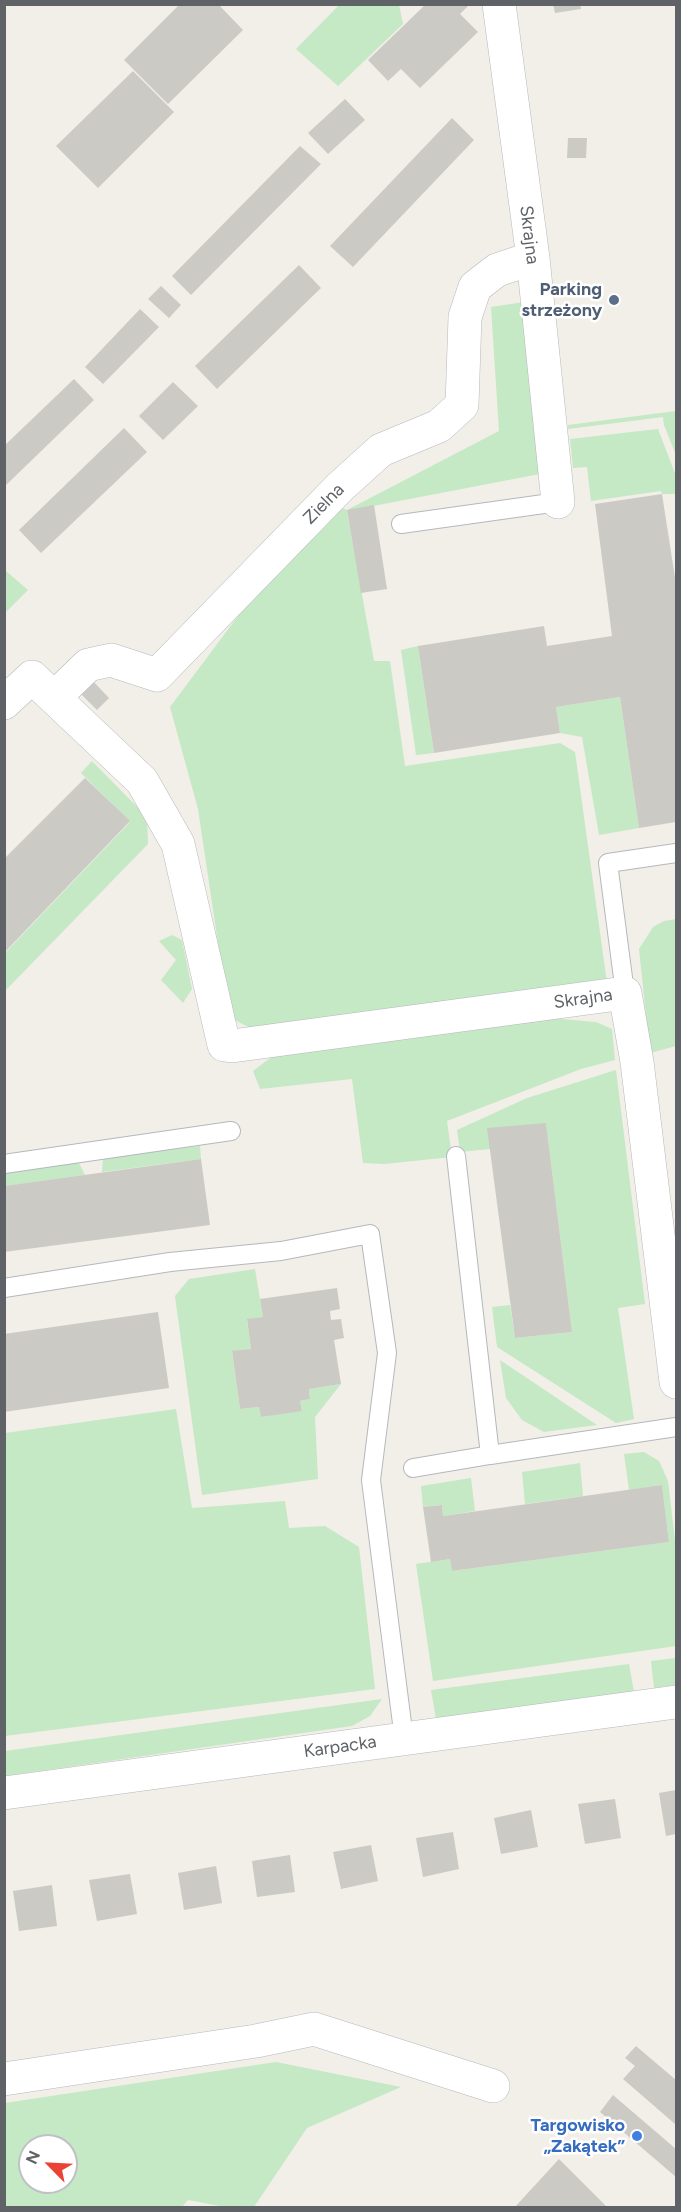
<!DOCTYPE html>
<html>
<head>
<meta charset="utf-8">
<style>
  body { margin:0 }
  #map { position:relative; width:681px; height:2212px; overflow:hidden; background:#f1efe8; font-family:Figtree,sans-serif }
  canvas { display:block }
  .frame { position:absolute; inset:0; border:6px solid #5f6368; pointer-events:none }
  .north { position:absolute; left:18px; top:2134px; width:60px; height:60px; box-sizing:border-box; background:#fff; border:2px solid #bfc1c3; border-radius:50%; rotate:294deg; font-size:16px; font-weight:700; line-height:24px; text-align:center; color:#5f6368 }
  .north::after { content:''; display:block; margin:auto; width:21px; height:27px; background:#ea4335; clip-path:polygon(50% 0,100% 100%,50% 72%,0 100%) }
</style>
</head>
<body>
<div id="map">
<canvas width="681" height="2212"></canvas>
<div class="frame"></div>
<div class="north">N</div>
</div>
<script>
const context = document.querySelector('canvas').getContext('2d');
context.lineJoin = 'round';
function fill(path, color) { context.fillStyle = color; context.fill(path, 'evenodd'); }
const toPath = rows => new Path2D(rows.map(r => 'M' + r).join(''));
function stroke(path, color, width, dash) { context.strokeStyle = color; context.lineWidth = width; context.lineCap = dash ? 'butt' : 'round'; context.setLineDash(dash || []); context.stroke(path); }
function label(font, color, halo, rows, align = 'center') {
  context.font = font + ' Figtree,sans-serif'; context.lineWidth = 5; context.setLineDash([]); context.textBaseline = 'middle'; context.strokeStyle = halo; context.fillStyle = color; for (const [text, x, y, turn = 0] of rows) {
    context.save(); context.translate(x, y); context.rotate((+turn || 0) * Math.PI / 180); context.textAlign = isNaN(turn) ? turn : align; if (halo) context.strokeText(text, 0, 0); context.fillText(text, 0, 0); context.restore();
  }
}
fill(toPath([
  [339,5,399,5,403,24,338,86,296,49],
  [524,302,545,473,347,511,374,661,390,661,405,766,560,743,575,752,607,983,256,1031,229,1017,198,809,170,707,247,604,340,507,347,510,499,431,491,307],
  [676,411,676,455,664,425,663,417,568,429,568,425],
  [658,429,676,476,676,494,662,494,661,491,591,501,587,467,573,468,570,439],
  [6,571,28,590,5,613,4,573],
  [418,646,434,753,416,755,401,650],
  [620,697,639,828,599,835,582,737,560,733,556,707],
  [92,761,147,817,148,844,5,991,5,953,130,822,81,773],
  [676,919,676,1046,650,1053,639,949,653,927,664,921],
  [172,935,182,940,192,989,183,1003,161,980,176,960,159,941],
  [527,1016,596,1022,612,1029,615,1060,581,1069,447,1121,452,1157,384,1164,363,1163,352,1079,260,1089,253,1071,278,1052],
  [616,1070,645,1304,618,1308,634,1419,616,1423,497,1347,492,1307,510,1305,515,1338,572,1332,546,1123,490,1149,460,1152,457,1130,527,1098],
  [200,1146,201,1159,102,1172,103,1158],
  [78,1161,85,1175,5,1186,4,1171],
  [255,1269,263,1317,247,1320,251,1349,232,1352,240,1409,259,1407,261,1417,302,1410,300,1401,310,1399,309,1389,341,1384,315,1417,318,1479,202,1495,175,1296,189,1279],
  [500,1360,597,1425,544,1432,522,1420,506,1398],
  [176,1409,192,1508,285,1501,289,1528,325,1526,359,1547,375,1689,5,1736,5,1433],
  [644,1452,659,1461,668,1481,676,1549,676,1646,433,1681,416,1564,450,1559,452,1571,669,1542,662,1485,629,1490,624,1454],
  [580,1463,583,1496,525,1504,522,1472],
  [471,1478,475,1511,443,1516,442,1505,423,1507,421,1486],
  [676,1658,676,1685,654,1688,651,1661],
  [629,1664,634,1692,436,1719,431,1690],
  [382,1699,370,1716,352,1726,5,1776,5,1751],
  [276,2062,401,2087,307,2128,254,2207,225,2207,188,2200,181,2208,5,2207,5,2103],
  [30,2146,66,2146,66,2182,30,2182]
]), '#c5e8c5');
fill(toPath([
  [180,4,218,4,243,30,168,104,124,60],
  [426,4,470,4,460,14,478,32,420,88,401,69,388,81,368,60],
  [553,4,580,4,581,9,555,13],
  [133,71,174,112,98,188,56,146],
  [345,99,365,120,328,154,308,133],
  [452,118,474,140,353,267,330,246],
  [568,138,587,138,586,158,567,158],
  [300,146,321,164,191,295,172,276],
  [299,265,321,288,217,389,195,366],
  [161,286,181,305,169,318,148,299],
  [140,309,159,327,103,384,85,367],
  [74,379,94,400,4,487,4,446],
  [173,382,198,406,163,440,139,416],
  [124,428,147,452,41,553,19,530],
  [662,494,676,584,676,822,639,828,620,697,556,707,560,733,434,753,418,646,544,626,547,646,612,636,595,504],
  [374,505,387,589,361,593,347,510],
  [90,678,109,698,97,710,77,690],
  [85,778,130,821,4,953,4,859],
  [546,1123,572,1332,515,1338,487,1128],
  [201,1159,210,1225,4,1252,4,1186],
  [337,1288,340,1309,330,1311,331,1320,341,1319,344,1338,334,1340,341,1384,309,1389,310,1399,300,1401,302,1411,261,1417,259,1407,240,1409,232,1351,251,1349,247,1319,263,1317,260,1299],
  [158,1312,169,1388,4,1412,4,1334],
  [662,1485,669,1542,452,1571,450,1559,431,1562,423,1507,442,1505,443,1516],
  [676,1790,676,1834,666,1836,659,1793],
  [615,1799,621,1838,585,1844,578,1804],
  [531,1810,538,1847,501,1854,494,1818],
  [453,1832,459,1869,423,1877,416,1838],
  [371,1845,378,1881,341,1889,333,1852],
  [290,1855,295,1892,257,1897,252,1861],
  [216,1866,222,1903,184,1910,178,1873],
  [130,1874,137,1914,97,1921,89,1880],
  [52,1885,57,1926,19,1931,13,1891],
  [636,2046,676,2080,675,2124,623,2079,635,2066,625,2058],
  [613,2095,676,2149,676,2177,600,2112],
  [559,2159,608,2208,514,2208]
]), '#cccac5');
const service = toPath([
  [401,524,558,502],
  [625,993,608,863,676,853],
  [456,1156,490,1455,676,1427],
  [4,1164,231,1131],
  [4,1288,170,1262,281,1251,370,1234,387,1353,371,1480,404,1739],
  [413,1468,490,1455]
]);
const minor = toPath([
  [499,4,533,258,558,502],
  [54,698,88,665,111,660,157,675,340,487,381,450,439,426,462,405,465,317,475,287,497,270,533,258],
  [4,703,32,677,142,781,178,844,224,1045,232,1046,625,993,637,1062,676,1382],
  [4,1793,676,1702],
  [4,2079,256,2041,314,2029,493,2086]
]);
stroke(service, '#b5b8bc', 20);
stroke(minor, '#b5b8bc', 34);
stroke(service, '#fff', 18);
stroke(minor, '#fff', 33);
for (const [x, y, r, color] of [
  [614,300,6,"#5c6f8a"],
  [637,2136,6,"#3f7fe0"]
]) { const dot = new Path2D(); dot.arc(x, y, r, 0, 2 * Math.PI); context.fillStyle = color; context.fill(dot); stroke(dot, '#fff', 2); }
label('18px', '#5f6368', '#fff', [
  ["Skrajna",529,235,83],
  ["Zielna",324,504,-45],
  ["Skrajna",583,999,-8],
  ["Karpacka",340,1747,-8]
]);
label('bold 18px', '#4e5e75', '#fff', [
  ["Parking",602,290],
  ["strzeżony",602,311]
], 'right');
label('bold 18px', '#366cbe', '#fff', [
  ["Targowisko",625,2126],
  ["„Zakątek”",625,2147]
], 'right');
</script>
</body>
</html>
